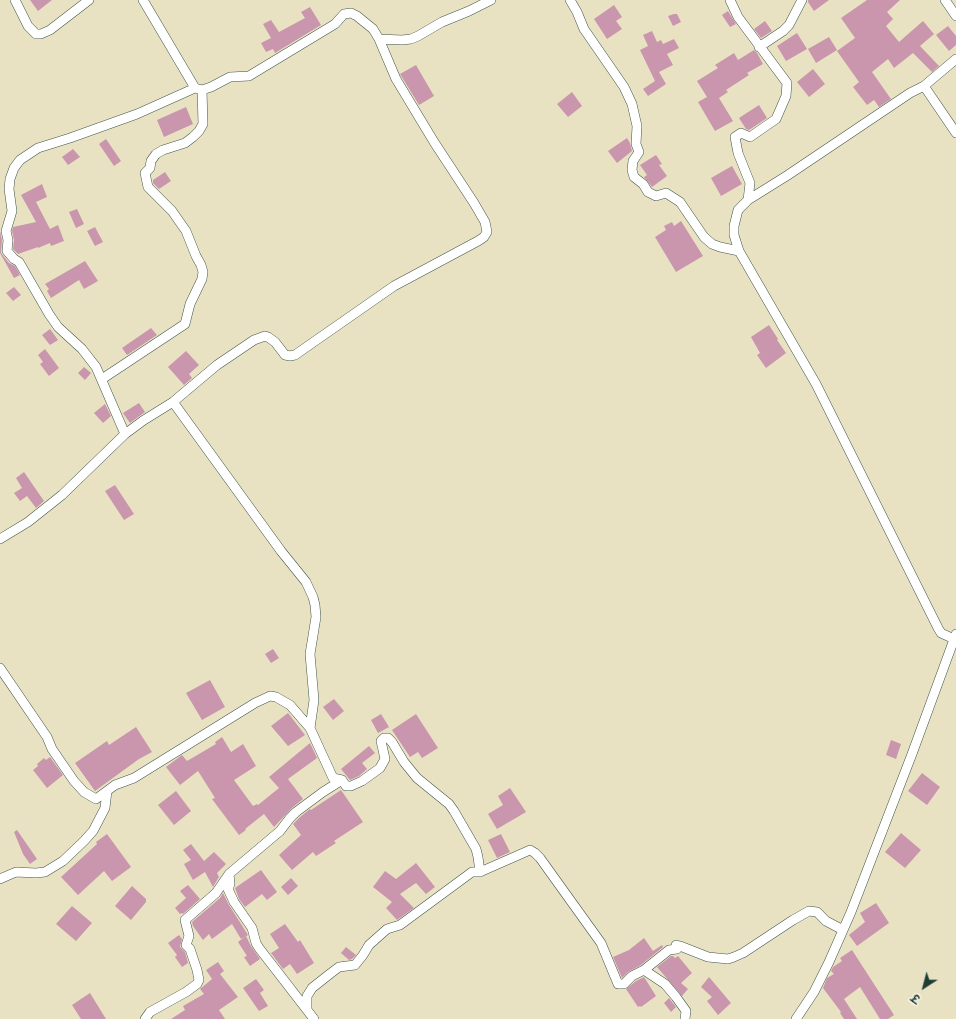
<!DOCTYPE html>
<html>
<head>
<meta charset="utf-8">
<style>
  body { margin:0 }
  #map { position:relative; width:956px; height:1019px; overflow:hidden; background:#e9e2c2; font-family:"Gochi Hand","Playpen Sans Deva",sans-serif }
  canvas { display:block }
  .north { position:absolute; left:904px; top:967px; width:40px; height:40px; -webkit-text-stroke:3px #f7f3e8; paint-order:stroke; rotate:216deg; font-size:11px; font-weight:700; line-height:16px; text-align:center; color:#1f3d34 }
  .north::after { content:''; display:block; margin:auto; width:14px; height:18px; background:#1f3d34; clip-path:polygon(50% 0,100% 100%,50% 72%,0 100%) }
</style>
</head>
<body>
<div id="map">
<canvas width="956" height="1019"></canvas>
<div class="north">उ</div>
</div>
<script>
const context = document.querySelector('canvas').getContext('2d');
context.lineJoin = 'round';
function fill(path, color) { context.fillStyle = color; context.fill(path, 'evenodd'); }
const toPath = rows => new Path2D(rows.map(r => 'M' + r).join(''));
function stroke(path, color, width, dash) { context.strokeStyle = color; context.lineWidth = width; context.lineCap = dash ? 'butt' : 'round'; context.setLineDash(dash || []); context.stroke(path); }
fill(toPath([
  [30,0,52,0,38,11],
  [808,0,829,0,814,11,808,2],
  [867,0,900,0,887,12,893,19,886,26,899,42,923,21,934,34,920,46,939,66,932,72,913,53,894,68,888,59,872,72,891,99,879,107,874,100,867,105,853,87,859,82,837,51,855,38,841,18],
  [614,5,622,17,616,21,622,29,607,39,594,19],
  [310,7,321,25,275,53,273,49,266,52,261,43,271,38,263,24,271,20,279,32,305,18,301,12],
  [728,11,736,24,730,27,722,15],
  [674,14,677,14,681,22,673,26,668,16],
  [765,21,772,31,761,38,754,29],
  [948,26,956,36,956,45,949,51,936,35],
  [652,31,657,42,661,40,663,44,674,39,679,48,667,54,673,65,659,72,666,84,648,96,643,89,655,81,640,50,648,46,643,35],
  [797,33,807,49,786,61,777,46],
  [829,37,837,50,816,63,808,49],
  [754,50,757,53,763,64,747,73,749,75,726,90,728,92,719,98,733,121,715,131,698,102,707,97,697,81,718,68,715,65,734,53,738,60],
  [416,65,434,96,419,105,400,74],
  [813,69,825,84,809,97,797,82],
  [572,92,582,106,568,117,557,104],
  [759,105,767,118,749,130,746,129,739,118],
  [186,107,193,124,164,137,157,120],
  [627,138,630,143,632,151,617,163,608,151],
  [106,139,121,161,114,166,99,144],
  [73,149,80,157,68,165,62,157],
  [656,155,662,164,659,165,667,176,652,187,644,177,647,175,640,165],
  [732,166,742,184,721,196,711,178],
  [165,172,171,181,159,189,153,183,153,180],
  [42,184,47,197,36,202,50,229,58,225,64,241,51,246,50,243,38,248,38,247,18,254,13,249,14,240,12,231,13,227,36,222,21,195],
  [77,209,84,224,76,228,69,212],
  [681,221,703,256,676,272,655,237,666,230,664,226,672,222,674,226],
  [95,227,103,242,95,246,87,231],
  [0,231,2,240,1,253,9,263,15,266,20,275,14,278,0,253],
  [85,261,98,281,84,289,79,280,51,298,47,291,49,289,45,284],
  [14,287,21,295,13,301,6,293],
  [769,325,778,339,777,340,786,353,766,368,757,355,760,353,751,337],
  [151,328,157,335,127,355,122,348],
  [50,329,58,340,50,345,42,335],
  [45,349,59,368,49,376,40,364,43,362,38,355],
  [186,351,199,365,189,374,192,378,184,385,168,367],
  [84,367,91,373,85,380,78,373],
  [139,403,145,412,130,423,123,413],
  [105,404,111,416,103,423,94,413],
  [24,472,44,501,36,508,27,496,20,501,14,493,22,488,16,478],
  [115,485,134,514,124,520,105,491],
  [273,649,279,658,271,663,265,654],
  [210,680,225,707,202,720,186,693],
  [334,699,344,711,333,720,323,707],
  [288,713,305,735,288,746,271,726],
  [381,714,389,727,378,733,371,720],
  [416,714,438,748,422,758,418,752,410,757,392,730],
  [136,727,152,752,139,759,95,791,75,763,107,741,109,745],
  [222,737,231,752,243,744,256,766,234,780,253,806,257,804,258,805,279,788,269,777,310,743,317,758,288,779,303,799,292,808,274,827,264,814,245,829,246,830,239,835,212,799,215,798,198,771,180,785,166,767,182,755,187,761,216,744,215,742],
  [891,740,901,744,896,759,886,755],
  [369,746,375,753,362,763,367,769,359,776,350,780,341,769],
  [50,757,63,775,47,788,33,770,38,766,37,764,44,758,46,760],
  [922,773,940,787,927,805,908,791],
  [510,788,526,812,497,829,488,814,503,805,498,796],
  [341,790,363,822,334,841,336,843,316,856,313,852,292,870,279,855,301,835,293,824,300,817,310,809,311,810],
  [176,791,191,811,174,825,158,805],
  [17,830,37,859,30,864,23,854,14,832],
  [901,833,921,850,905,868,885,852],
  [107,834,131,867,112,881,104,871,78,895,61,877,97,844,96,842],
  [501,834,510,852,497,858,488,840],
  [191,844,204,861,214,852,226,864,217,873,219,877,213,887,205,872,193,880,184,864,191,860,183,850],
  [416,863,435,887,426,894,416,883,400,894,414,908,397,920,386,908,392,902,373,887,385,871,396,879],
  [261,870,277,892,267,900,262,894,245,907,239,899,235,888],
  [291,878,298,886,288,895,281,887],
  [188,885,200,899,183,914,182,913,180,914,175,908,186,898,180,891],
  [132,886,146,899,146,902,131,920,115,906],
  [223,893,229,905,248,935,241,939,232,924,212,939,209,934,203,940,193,926,192,922,220,898],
  [876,903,889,923,857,946,849,935,865,922,860,913],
  [72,906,92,923,76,941,56,924],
  [285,924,298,942,300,940,314,963,297,974,290,964,283,969,271,953,279,948,270,934],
  [179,935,182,939,180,947,185,952,188,963,182,967,175,957,177,955,168,943],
  [246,936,251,946,260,959,250,966,244,957,247,956,238,942],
  [644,938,653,951,662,945,663,947,641,965,628,972,622,978,613,957,629,950],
  [346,947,356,955,352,959,349,960,341,953],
  [852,950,894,1015,888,1019,880,1019,860,987,844,999,857,1019,844,1019,840,1013,841,1012,823,988,827,978,834,974,831,971,833,967,842,961,840,958],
  [671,956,673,956,675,958,678,956,692,973,681,983,688,989,682,996,657,967],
  [218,962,224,971,220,974,238,997,219,1010,225,1019,171,1019,185,1010,183,1006,204,994,200,989,212,979,206,970],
  [644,977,656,996,641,1007,640,1006,638,1007,626,989,636,981],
  [709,977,731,1003,718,1015,707,1001,712,997,701,987],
  [256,979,264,990,260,993,268,1006,259,1011,243,988],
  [90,993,106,1019,81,1019,72,1005],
  [669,998,676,1007,671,1012,664,1003]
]), '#c996ad');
const street = toPath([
  [15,0,28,26,36,34,41,34,50,30,89,0],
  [570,0,577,12,584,29,624,87,632,104,637,126,636,144,639,152,633,161,632,170,634,177,643,184,648,192,656,196,666,193,680,202,704,237,712,244,720,247,739,251],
  [730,0,738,17,787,83,786,96,776,119,750,137,741,133,735,137,738,153,750,183,748,200],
  [945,0,956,16],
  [379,39,402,40,411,39,418,36,442,22,469,11,491,0],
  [759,47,783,31,789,25,802,0],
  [924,86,956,133],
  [102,379,185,324,190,304,202,279,203,272,201,265,196,256,186,231,172,211,148,187,145,173,150,168,151,161,156,154,163,150,185,143,193,137,199,131,203,124,202,90],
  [173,402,281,551,306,582,313,597,315,605,316,617,310,654,314,700,310,728],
  [125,434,96,367,82,349,58,327,49,314,19,262,14,259,7,251,8,240,6,231,12,211,9,189,10,179,14,168,20,160,38,148,70,138,137,114,195,88],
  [0,539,28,522,62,495,125,434,144,420,173,402,217,365,254,340,265,336,268,337,275,342,285,355,290,356,295,355,394,286,478,241,484,237,487,232,485,222,474,203,434,142,396,79,379,39,373,29,357,16,351,13,344,14,335,24,249,76,230,77,211,87,202,90,195,88,143,0],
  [954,639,941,633,938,628,816,384,739,251,734,235,734,226,738,210,748,200,788,175,910,93,924,86,956,59],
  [0,668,47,737,52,749,74,781,84,792,96,799,115,785,134,778,255,703,270,696,276,697,290,705,310,728,333,778,342,780,346,786,351,786,362,781,380,768,385,759,381,741,384,738,388,738,392,742,404,762,417,778,449,804,454,811,476,849,478,857,480,872,472,872,400,925,387,929,369,945,363,955,355,965,339,967,331,973,312,988,309,993,307,996,307,1010],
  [480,872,530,850,535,853,540,858,601,943,618,984,624,984,632,976,644,970,665,984,676,997,686,1011,685,1019],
  [229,874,230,884,228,889,234,902,252,928,256,943,259,948,314,1019],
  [0,879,16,872,36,873,45,872,63,861,84,841,93,831,105,808,107,791],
  [644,970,669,950,677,949,676,945,680,946,708,957,728,959,734,957,743,953,793,920,809,911,817,912,826,921,843,930],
  [145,1019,150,1012,186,992,197,984,199,980,197,970,190,949,186,945,189,936,185,920,216,893,229,874,280,831,290,818,296,812,323,792,342,780],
  [796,1019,814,992,829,962,851,912,912,754,956,634]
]);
stroke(street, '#3d5649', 10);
stroke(street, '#fff', 9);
</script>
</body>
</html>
